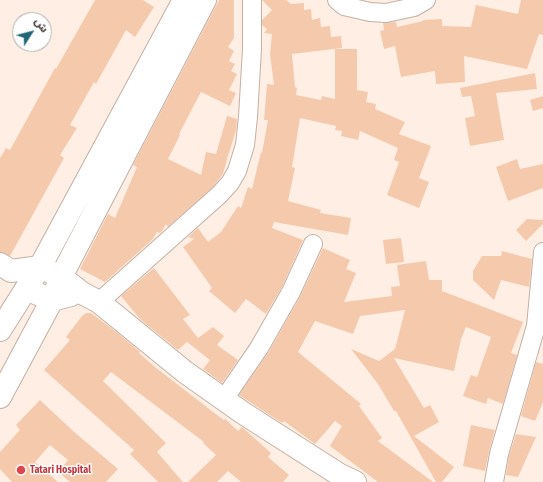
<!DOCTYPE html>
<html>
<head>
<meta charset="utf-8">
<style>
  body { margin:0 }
  #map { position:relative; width:543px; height:482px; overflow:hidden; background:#feeee3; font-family:"Fira Sans Condensed","Noto Sans Arabic",sans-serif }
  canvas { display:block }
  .north { position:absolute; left:12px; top:12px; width:40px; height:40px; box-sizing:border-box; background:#fefefe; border:1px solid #b2afad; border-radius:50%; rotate:54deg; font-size:11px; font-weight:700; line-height:16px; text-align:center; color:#413934 }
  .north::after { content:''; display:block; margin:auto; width:14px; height:18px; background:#216677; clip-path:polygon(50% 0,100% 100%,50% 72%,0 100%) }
</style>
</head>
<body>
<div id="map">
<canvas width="543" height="482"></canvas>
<div class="north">ش</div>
</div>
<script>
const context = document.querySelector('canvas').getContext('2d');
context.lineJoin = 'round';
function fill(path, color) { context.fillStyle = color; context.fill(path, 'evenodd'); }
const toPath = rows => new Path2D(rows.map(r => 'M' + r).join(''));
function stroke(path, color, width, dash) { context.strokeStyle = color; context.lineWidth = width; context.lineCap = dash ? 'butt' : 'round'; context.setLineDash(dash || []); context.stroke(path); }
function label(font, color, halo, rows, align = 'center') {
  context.font = font + ' "Fira Sans Condensed",sans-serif'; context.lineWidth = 3; context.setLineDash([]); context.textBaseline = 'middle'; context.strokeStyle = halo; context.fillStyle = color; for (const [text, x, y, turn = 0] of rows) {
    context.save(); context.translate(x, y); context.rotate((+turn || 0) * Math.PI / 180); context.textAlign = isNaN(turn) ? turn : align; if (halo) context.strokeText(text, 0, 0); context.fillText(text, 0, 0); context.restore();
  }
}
fill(toPath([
  [95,0,143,0,154,7,135,37,126,30,96,84,94,82,70,125,77,128,60,155,64,158,10,256,0,252,0,158,6,148,10,150,55,68,56,69],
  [219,0,234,0,234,38,228,47,234,51,229,61,235,64,231,71,237,74,229,90,236,93,230,106,201,92,179,134,180,135,168,159,201,175,206,152,216,154,227,116,237,119,236,130,229,153,229,152,223,174,212,188,168,227,166,224,162,231,160,233,157,232,153,239,105,282,80,269,108,214,115,218,137,167,133,165],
  [262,0,286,0,291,4,304,3,304,10,311,9,312,20,320,18,321,27,330,26,331,37,341,36,342,48,292,54,295,87,297,88,296,95,321,100,322,96,335,99,335,49,357,49,357,90,368,92,366,102,376,104,375,109,405,122,399,134,431,146,419,178,429,182,419,208,387,195,399,162,394,160,398,148,360,131,358,140,341,136,342,131,335,130,336,126,300,118,292,167,295,168,288,201,321,210,320,213,351,218,348,235,274,222,272,228,303,240,282,287,266,314,246,299,235,313,209,291,212,288,183,247,194,239,188,237,198,228,208,242,221,232,238,206,241,208,248,187,252,189,261,152,262,153,268,120,264,120,267,84,274,85,270,54,272,34,264,33,267,29,262,25,262,20,272,10],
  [521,0,543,0,543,35,539,34,527,69,464,56,465,82,436,84,435,71,401,77,395,46,384,49,380,31,384,30,383,23,396,22,397,27,423,21,423,20,442,19,442,26,471,27,476,5,518,14],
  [535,73,537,89,496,93,504,140,470,146,465,118,475,116,471,96,462,97,460,88],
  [543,96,543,108,533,111,530,100],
  [517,159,520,169,543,164,543,188,508,201,496,167],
  [527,219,543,220,543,224,526,241,516,230],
  [401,238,404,262,386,264,383,240],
  [323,248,350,260,346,269,356,273,344,302,392,296,391,287,400,286,397,265,426,261,429,280,442,280,442,291,523,322,511,353,517,355,503,404,488,398,486,404,463,396,471,375,477,377,491,337,466,327,461,339,454,371,394,358,424,408,430,405,439,422,414,436,454,467,442,482,436,482,396,411,394,411,378,384,351,349,379,361,395,349,405,310,360,316,353,334,315,321,298,352,361,404,359,406,382,438,378,441,433,482,378,482,330,446,342,426,335,421,315,444,284,421,282,423,239,395,268,353,300,297],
  [502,251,532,259,529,287,501,280,494,300,473,280,473,271,482,256,501,256],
  [154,268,190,315,183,319,198,338,213,327,224,336,217,345,238,360,222,383,203,369,210,360,187,342,178,350,140,319,121,296],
  [86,313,91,313,119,334,140,352,139,353,155,367,213,412,224,420,225,419,238,431,242,427,271,453,268,457,289,475,283,482,241,482,228,471,217,482,188,482,216,455,203,443,204,442,111,372,103,381,166,443,157,452,183,482,158,482,130,454,134,450,44,370,70,340,66,337,82,316],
  [536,362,543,364,543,402,535,421,521,416],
  [40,400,73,431,118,469,106,482,70,482,58,472,68,460,50,445,35,462,58,482,12,482,0,469,0,452,20,430,16,425],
  [471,425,495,430,489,451,485,471,463,466],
  [516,434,536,437,518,477,506,475,509,456]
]), '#f5c9ac');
const minor = toPath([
  [337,0,344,6,370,12,386,13,414,7,426,0],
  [99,302,219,195,230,183,237,171,245,145,248,117,252,49,252,0],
  [224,399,259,348,291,292,313,244],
  [494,482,499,454,536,326,543,252]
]);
const tertiary = toPath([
  [0,264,11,271,40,267,61,277,82,293,99,302,185,372,243,413,340,475,355,482],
  [26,289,52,300,71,295]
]);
const secondary = toPath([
  [0,330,40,267,184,0],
  [0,397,52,300,61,277,205,0]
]);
stroke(minor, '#c4b0a4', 20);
stroke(tertiary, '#c4b0a4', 24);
stroke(secondary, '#c4b0a4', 24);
stroke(minor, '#fff', 18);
stroke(tertiary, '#fff', 22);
stroke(secondary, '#fff', 22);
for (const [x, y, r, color] of [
  [21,470,5,"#e0444e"]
]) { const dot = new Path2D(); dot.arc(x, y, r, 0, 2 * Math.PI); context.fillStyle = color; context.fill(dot); stroke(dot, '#fefefe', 1.5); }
label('bold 10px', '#be3a42', '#fefefe', [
  ["Tatari Hospital",30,470]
], 'left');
</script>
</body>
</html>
